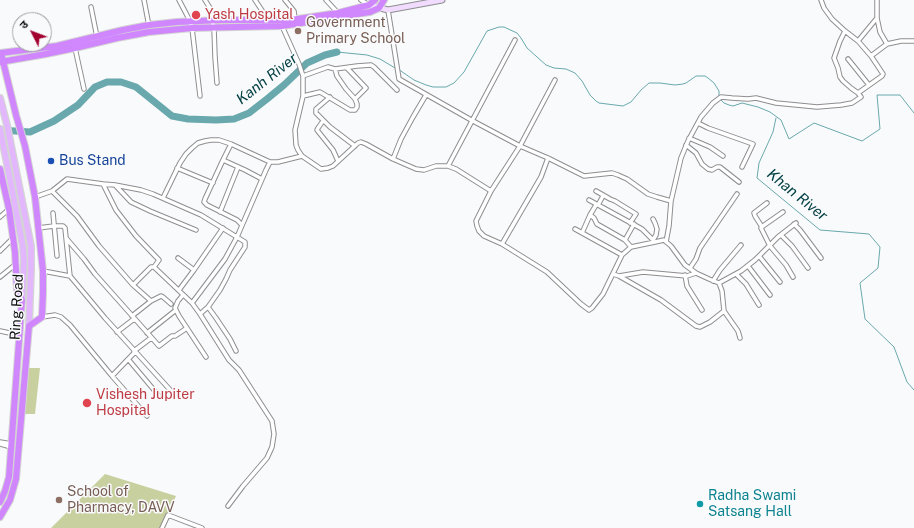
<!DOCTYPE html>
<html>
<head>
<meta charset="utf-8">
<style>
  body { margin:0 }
  #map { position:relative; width:914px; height:528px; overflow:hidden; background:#f9fafc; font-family:"Public Sans","Noto Sans Devanagari",sans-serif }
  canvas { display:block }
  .north { position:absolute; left:12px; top:12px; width:40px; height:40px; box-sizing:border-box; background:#f9fafc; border:1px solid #9b9c9e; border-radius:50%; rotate:312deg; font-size:11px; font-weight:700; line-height:16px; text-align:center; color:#0f0f10 }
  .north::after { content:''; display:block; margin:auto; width:14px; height:18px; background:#a20230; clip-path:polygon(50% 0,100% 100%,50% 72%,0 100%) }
</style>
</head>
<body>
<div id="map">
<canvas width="914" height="528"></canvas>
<div class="north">उ</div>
</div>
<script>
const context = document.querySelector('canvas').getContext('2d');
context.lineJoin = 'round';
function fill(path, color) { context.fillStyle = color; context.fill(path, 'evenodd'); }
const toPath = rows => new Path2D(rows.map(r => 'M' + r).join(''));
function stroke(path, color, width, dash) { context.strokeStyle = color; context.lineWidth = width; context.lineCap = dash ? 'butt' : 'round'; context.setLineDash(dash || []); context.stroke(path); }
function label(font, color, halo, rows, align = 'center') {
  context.font = font + ' "Public Sans",sans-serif'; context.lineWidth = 3; context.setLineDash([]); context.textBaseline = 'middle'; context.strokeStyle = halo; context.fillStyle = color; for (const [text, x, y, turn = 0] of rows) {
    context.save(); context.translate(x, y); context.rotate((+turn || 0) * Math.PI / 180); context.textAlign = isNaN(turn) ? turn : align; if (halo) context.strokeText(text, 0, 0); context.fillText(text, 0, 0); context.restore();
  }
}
fill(toPath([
  [28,368,40,368,35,414,25,414],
  [105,474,176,496,162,528,51,528]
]), '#c9d0a0');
stroke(toPath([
  [337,52,367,55,380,59,395,68],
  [398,69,414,80,426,85,433,87,446,87,454,83,464,72,487,31,499,27,504,27,517,33,521,38,527,48,546,65,554,68,566,69,575,73,582,81,590,95,596,101,599,103,623,106,631,102,641,90,649,83,660,83,675,85,683,84,686,83,696,76,705,76,708,78,714,83,719,91,719,97],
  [721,100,724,103,729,105,733,106,742,103,758,107,770,112,781,120,789,139,814,123,862,141,880,129,877,95,900,95,914,113],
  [776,118,773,132,759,163,757,178,820,230,869,234,880,247,878,268,860,283,865,319,894,347,907,382,914,390]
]), '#69a8ac', 1);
stroke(toPath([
  [0,130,30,132,54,121,78,105,95,87,107,82,121,82,136,87,172,116,188,119,216,120,234,119,249,113,267,99,284,85,307,63,325,55,337,52]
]), '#69a8ac', 7);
const street = toPath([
  [144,0,149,26],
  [179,0,190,21,192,28,200,96],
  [205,0,210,8,212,20,214,28,215,57,217,83],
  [255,0,263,12,266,20],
  [285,0,294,11,295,19],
  [326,0,338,13],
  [361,0,369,5],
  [821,0,824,8,832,19,845,31,858,41,877,18,877,0],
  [91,7,97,37],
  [388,10,399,79,473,121,520,146,548,158,584,176,612,173,618,175,627,179,648,194,657,197,671,201],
  [282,26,299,64,303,76,303,96,295,130,296,145,298,150,302,156],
  [845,31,840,41,834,58,838,68,840,77,843,81,851,88,858,93],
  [515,40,448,166,456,169,491,191,520,146,555,80],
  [858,41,871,56],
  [887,44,901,41,914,41],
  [75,48,84,89],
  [848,59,869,85],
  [347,68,366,88,355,99],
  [303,76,328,67,335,69,357,66,371,65,374,67,397,90],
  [303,96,320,92,350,110,355,110,357,107,357,104,355,99,346,89,337,76,335,69],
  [330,97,316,109,316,113,330,127,355,146],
  [323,121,318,128,317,130,333,150,338,161],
  [698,123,708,128,753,144,742,167],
  [689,138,710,147,723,156],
  [686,145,696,153,702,164,708,169,712,170,717,167,720,167,739,182],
  [548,158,541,177,502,244,547,272,581,304,589,310,592,308,603,294,622,255],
  [393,159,416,169,424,170,436,166,448,166],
  [223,160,231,144,270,162,278,162,302,156,321,169,328,168,333,166,358,143,361,142,366,144,393,159,401,139,413,117,426,95],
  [177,168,213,183],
  [103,184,115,185,141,190,153,194,201,215,245,242,245,247,230,270,226,279,220,290,208,307,200,314],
  [116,186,131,202,150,211,196,230],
  [52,191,67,179,103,184,116,210,136,236,159,260,154,267],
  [491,191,476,221,477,226,479,231,484,236,502,244],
  [596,191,610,199,615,201,636,214,630,223],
  [35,197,52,191,77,216,99,246,133,285,151,267,154,267,192,303,200,314,229,360,239,370,272,421,274,434,272,447,267,458,243,486,228,506],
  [163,198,180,163,186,154,192,148,198,143,205,141,211,140,219,140,231,144],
  [589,200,642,229,655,242,664,240,671,246,685,265,696,273,709,279,719,283,741,271,755,260,778,237,796,223],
  [598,205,603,196],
  [220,212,238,167],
  [783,212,763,226,761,228,770,246,786,265,793,277],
  [53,213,57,256],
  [590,215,596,205],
  [0,217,9,209],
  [653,219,655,223,657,229,656,235,653,240],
  [794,224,800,230,821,258],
  [242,225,237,220,207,205,204,202,205,199,223,160,245,170,262,179],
  [762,227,755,216,754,213,767,203],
  [38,228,54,226,63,226,65,228,66,238],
  [575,229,622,255,631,247,655,242],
  [582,233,590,215,594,218,597,224,625,240,631,247],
  [781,235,792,246,808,268],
  [625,240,634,224],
  [666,242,669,226,671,201,681,158,688,141,701,117,713,103,721,97,732,98,748,99,756,98,776,103,817,107,841,105,852,103,861,97,858,93,882,76,883,74,871,56,887,44,880,32,877,18],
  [0,251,13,238],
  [759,256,780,282],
  [178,258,194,270],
  [748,266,770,295],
  [690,268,696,259,700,248,737,194],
  [43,271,70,276,105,318,172,392],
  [613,274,619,276,661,300,696,326,700,327,710,322,724,311],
  [736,274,746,284,759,305],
  [685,275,687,286,702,310],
  [70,276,66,238,84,259,95,274,159,346,172,336,175,336,187,328],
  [619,276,643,272,687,276,696,273],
  [0,277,16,264],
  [713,281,720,270,741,245],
  [719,283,722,291,724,311,738,331,740,338],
  [133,285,151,301],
  [179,290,194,270,223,228],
  [183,295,178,301,175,308,179,316,206,357],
  [192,303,225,259,237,237,266,170,270,162],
  [208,307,216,318,230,339,236,351],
  [132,316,151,301,161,296,163,297,171,304],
  [42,317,55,315,61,317,70,325,112,376],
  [0,331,19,335],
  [117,332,134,319],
  [147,333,176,310],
  [134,351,151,338],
  [135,352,112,376,147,416],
  [128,359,159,396],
  [0,442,12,444],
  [0,444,11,447],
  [162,528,168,515,202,528]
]);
const secondary = toPath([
  [369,5,388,10,442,0]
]);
const primary = toPath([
  [0,98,7,125,31,246,31,270,29,326],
  [0,129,12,189,23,247,24,262,22,300]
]);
const highway = toPath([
  [0,53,57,46,123,30,149,25,177,22,221,20,291,20,338,13,369,5,375,0],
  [0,62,46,54,75,48,117,38,149,32,192,28,282,26,370,12,379,8,384,0],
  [0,169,9,209,15,252,17,290,22,300,9,477,5,491,0,502],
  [0,517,10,500,16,479,29,326,42,317,43,293,43,271,35,197,25,146,16,115,1,53]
]);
stroke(street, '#8e8e90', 5.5);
stroke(secondary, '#8e8e90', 7);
stroke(primary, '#d4d4d4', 8);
stroke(highway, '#d4d4d4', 8);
stroke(street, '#fff', 3.5);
stroke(secondary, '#f1dbfe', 5);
stroke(primary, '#e3b7fe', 5.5);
stroke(highway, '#d087fd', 6);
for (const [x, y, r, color] of [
  [196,15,5,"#e0444e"],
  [298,31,4,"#8d6e63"],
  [51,161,4,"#1a4fb4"],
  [87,403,5,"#e0444e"],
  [59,500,4,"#8d6e63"],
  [700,504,4,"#0f9aa8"]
]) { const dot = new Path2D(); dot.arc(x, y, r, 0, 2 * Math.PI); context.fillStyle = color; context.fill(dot); stroke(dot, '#f9fafc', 1.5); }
label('14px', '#be3a42', '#f9fafc', [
  ["Yash Hospital",205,15],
  ["Vishesh Jupiter",96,395],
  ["Hospital",96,411]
], 'left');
label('14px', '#785e54', '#f9fafc', [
  ["Government",306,23],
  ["Primary School",306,39],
  ["School of",67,492],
  ["Pharmacy, DAVV",67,508]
], 'left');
label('14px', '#164399', '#f9fafc', [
  ["Bus Stand",59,161]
], 'left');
label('14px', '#0f0f10', '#f9fafc', [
  ["Ring Road",17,307,-87]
]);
label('14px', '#0d838f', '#f9fafc', [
  ["Radha Swami",708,496],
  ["Satsang Hall",708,512]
], 'left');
label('italic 15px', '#003f42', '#f9fafc', [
  ["Kanh River",267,79,-38],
  ["Khan River",797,195,39]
]);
</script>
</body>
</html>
